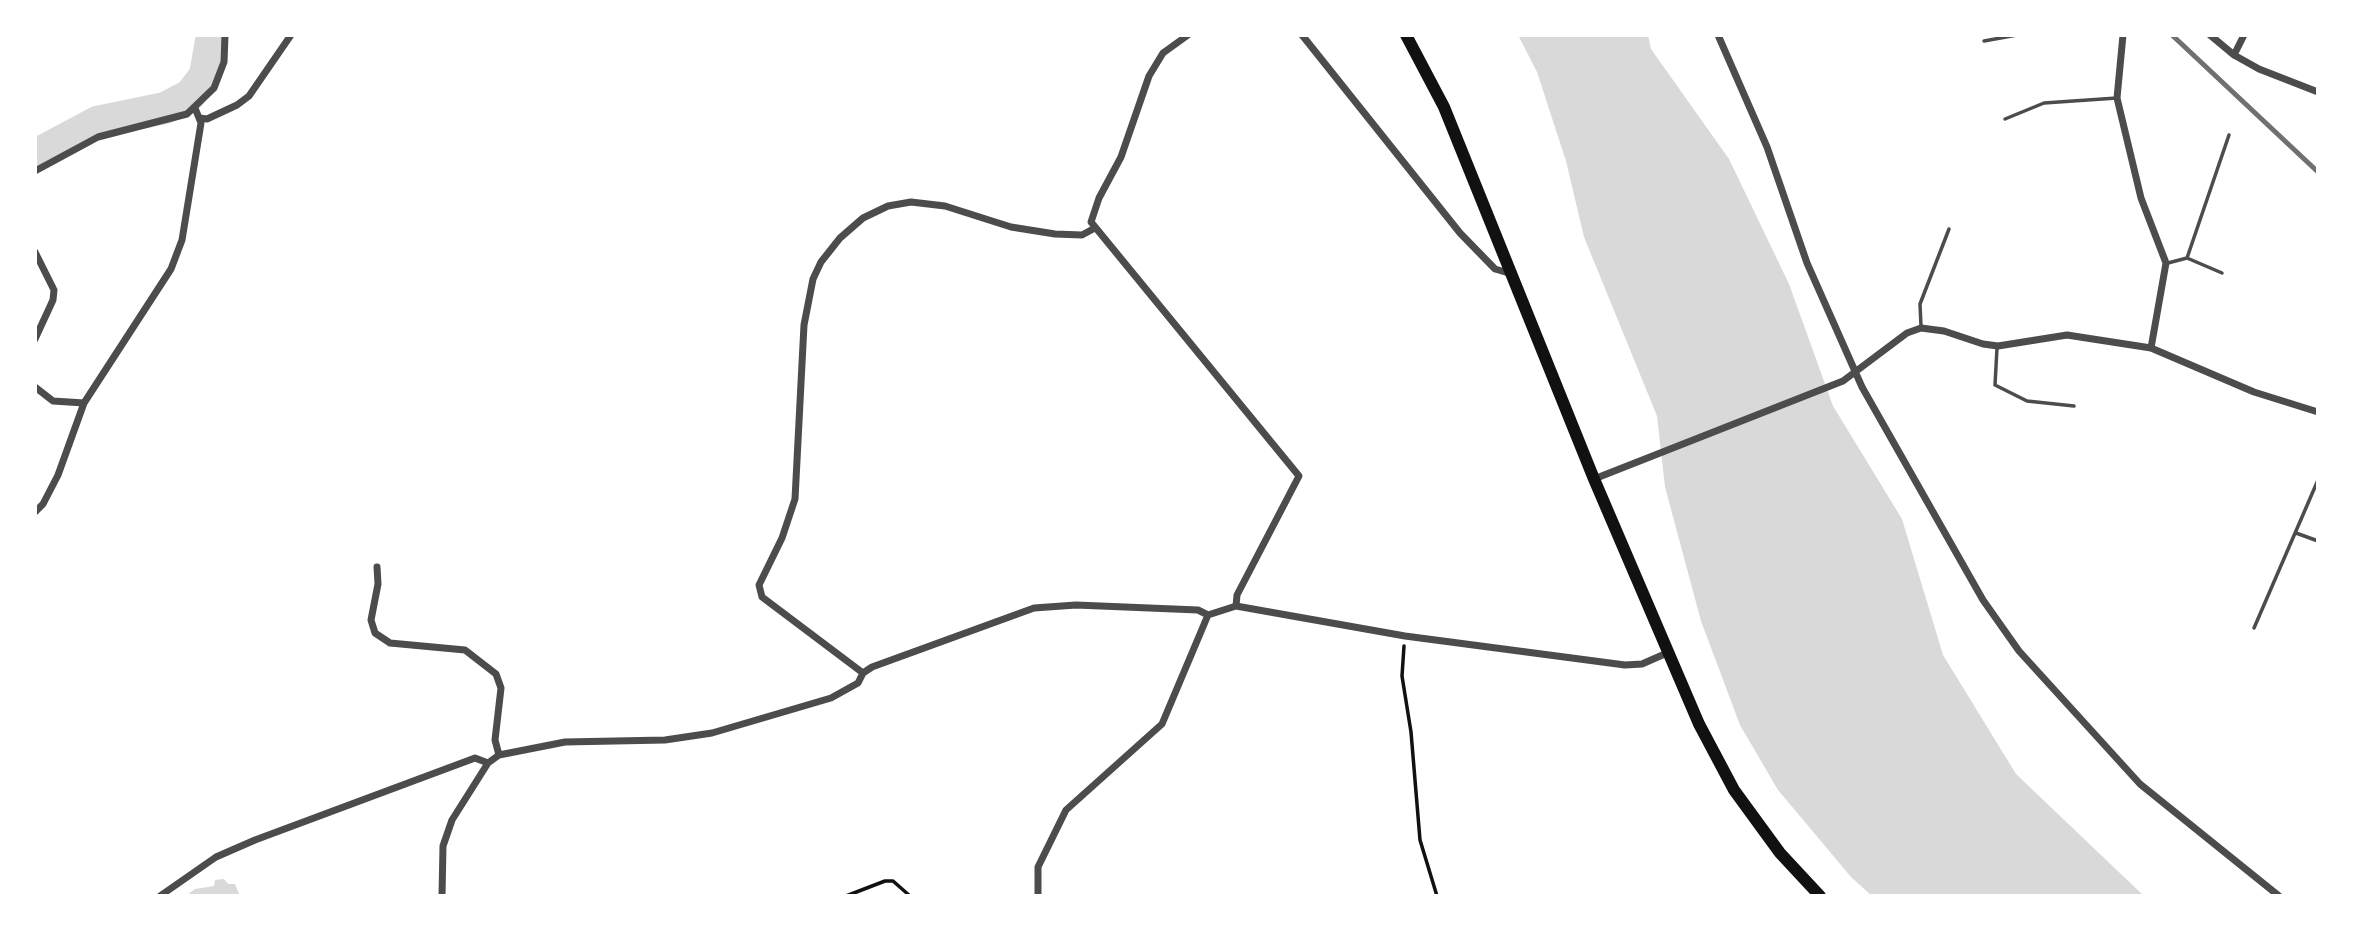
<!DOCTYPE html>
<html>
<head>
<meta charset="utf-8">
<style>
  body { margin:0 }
  #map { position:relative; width:2353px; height:931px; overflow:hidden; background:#fff; font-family:Lato,sans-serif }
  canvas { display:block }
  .frame { position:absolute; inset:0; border:37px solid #fff; pointer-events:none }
</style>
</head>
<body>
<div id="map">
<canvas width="2353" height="931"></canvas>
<div class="frame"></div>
</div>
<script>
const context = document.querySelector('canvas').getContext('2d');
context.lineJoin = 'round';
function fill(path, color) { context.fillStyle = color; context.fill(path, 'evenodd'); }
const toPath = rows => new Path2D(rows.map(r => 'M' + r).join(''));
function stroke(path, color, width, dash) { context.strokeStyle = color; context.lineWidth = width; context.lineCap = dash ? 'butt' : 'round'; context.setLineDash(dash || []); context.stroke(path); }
fill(toPath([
  [1518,35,1648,35,1651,49,1729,159,1789,284,1833,406,1902,519,1943,655,2016,774,2144,896,1872,896,1851,877,1778,790,1740,725,1701,621,1665,487,1657,416,1584,237,1566,161,1537,72],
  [224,879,228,884,235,884,240,896,186,896,195,889,214,886,215,880]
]), '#d9d9d9');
stroke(toPath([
  [35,155,97,122,165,108,190,95,205,75,212,35]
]), '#d9d9d9', 32);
stroke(toPath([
  [1404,646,1402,676,1411,732,1420,840,1437,896],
  [846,896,885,881,893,881,910,896]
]), '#111', 3.5);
stroke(toPath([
  [1984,41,2017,35],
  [2005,119,2044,103,2117,98],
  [2187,258,2229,135],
  [2168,263,2187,258,2222,273],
  [1921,326,1920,304,1949,229],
  [1997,348,1995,385,2027,401,2074,406],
  [2296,533,2318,541],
  [2254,628,2318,480]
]), '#4c4c4c', 3.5);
stroke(toPath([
  [1188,35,1163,53,1149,76,1121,157,1099,198,1091,222,1299,476,1237,595,1236,606],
  [1302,35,1460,233,1495,269,1512,274],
  [1718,35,1767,147,1807,263,1862,387,1983,600,2019,651,2140,784,2279,896],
  [2123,35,2117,98,2141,198,2166,263,2151,348],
  [2210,35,2234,55,2259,69,2318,92],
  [2234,55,2244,35],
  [200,118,207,119,237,105,249,96,291,35],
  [35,171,98,137,187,114,214,88,224,62,225,35],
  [35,252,54,290,53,300,35,339],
  [35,387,53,401,84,403],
  [1594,479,1843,381,1907,333,1921,328,1944,331,1983,344,1998,346,2067,335,2151,348,2254,392,2318,412],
  [35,512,43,504,58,475,84,403,171,269,182,240,201,123,195,108],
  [377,567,378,584,371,620,375,633,390,643,465,650,496,674,501,688,495,740,499,755],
  [863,673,762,597,759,585,782,538,795,499,804,325,813,279,821,262,840,238,863,218,888,206,911,202,945,206,1011,227,1055,234,1082,235,1093,229],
  [160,896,216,857,255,840,475,758,488,763],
  [442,896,443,846,452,820,488,763,499,755,565,742,665,740,712,733,831,698,858,683,863,673,872,667,1034,608,1076,605,1198,610,1208,615],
  [1038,896,1038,867,1066,810,1162,724,1208,615,1236,606,1405,636,1625,665,1642,664,1667,653]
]), '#4c4c4c', 7);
stroke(toPath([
  [1406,35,1444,107,1594,479,1699,724,1734,790,1780,853,1820,896]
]), '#111', 12);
stroke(toPath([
  [2172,35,2318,172]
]), '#707070', 5);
</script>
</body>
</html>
